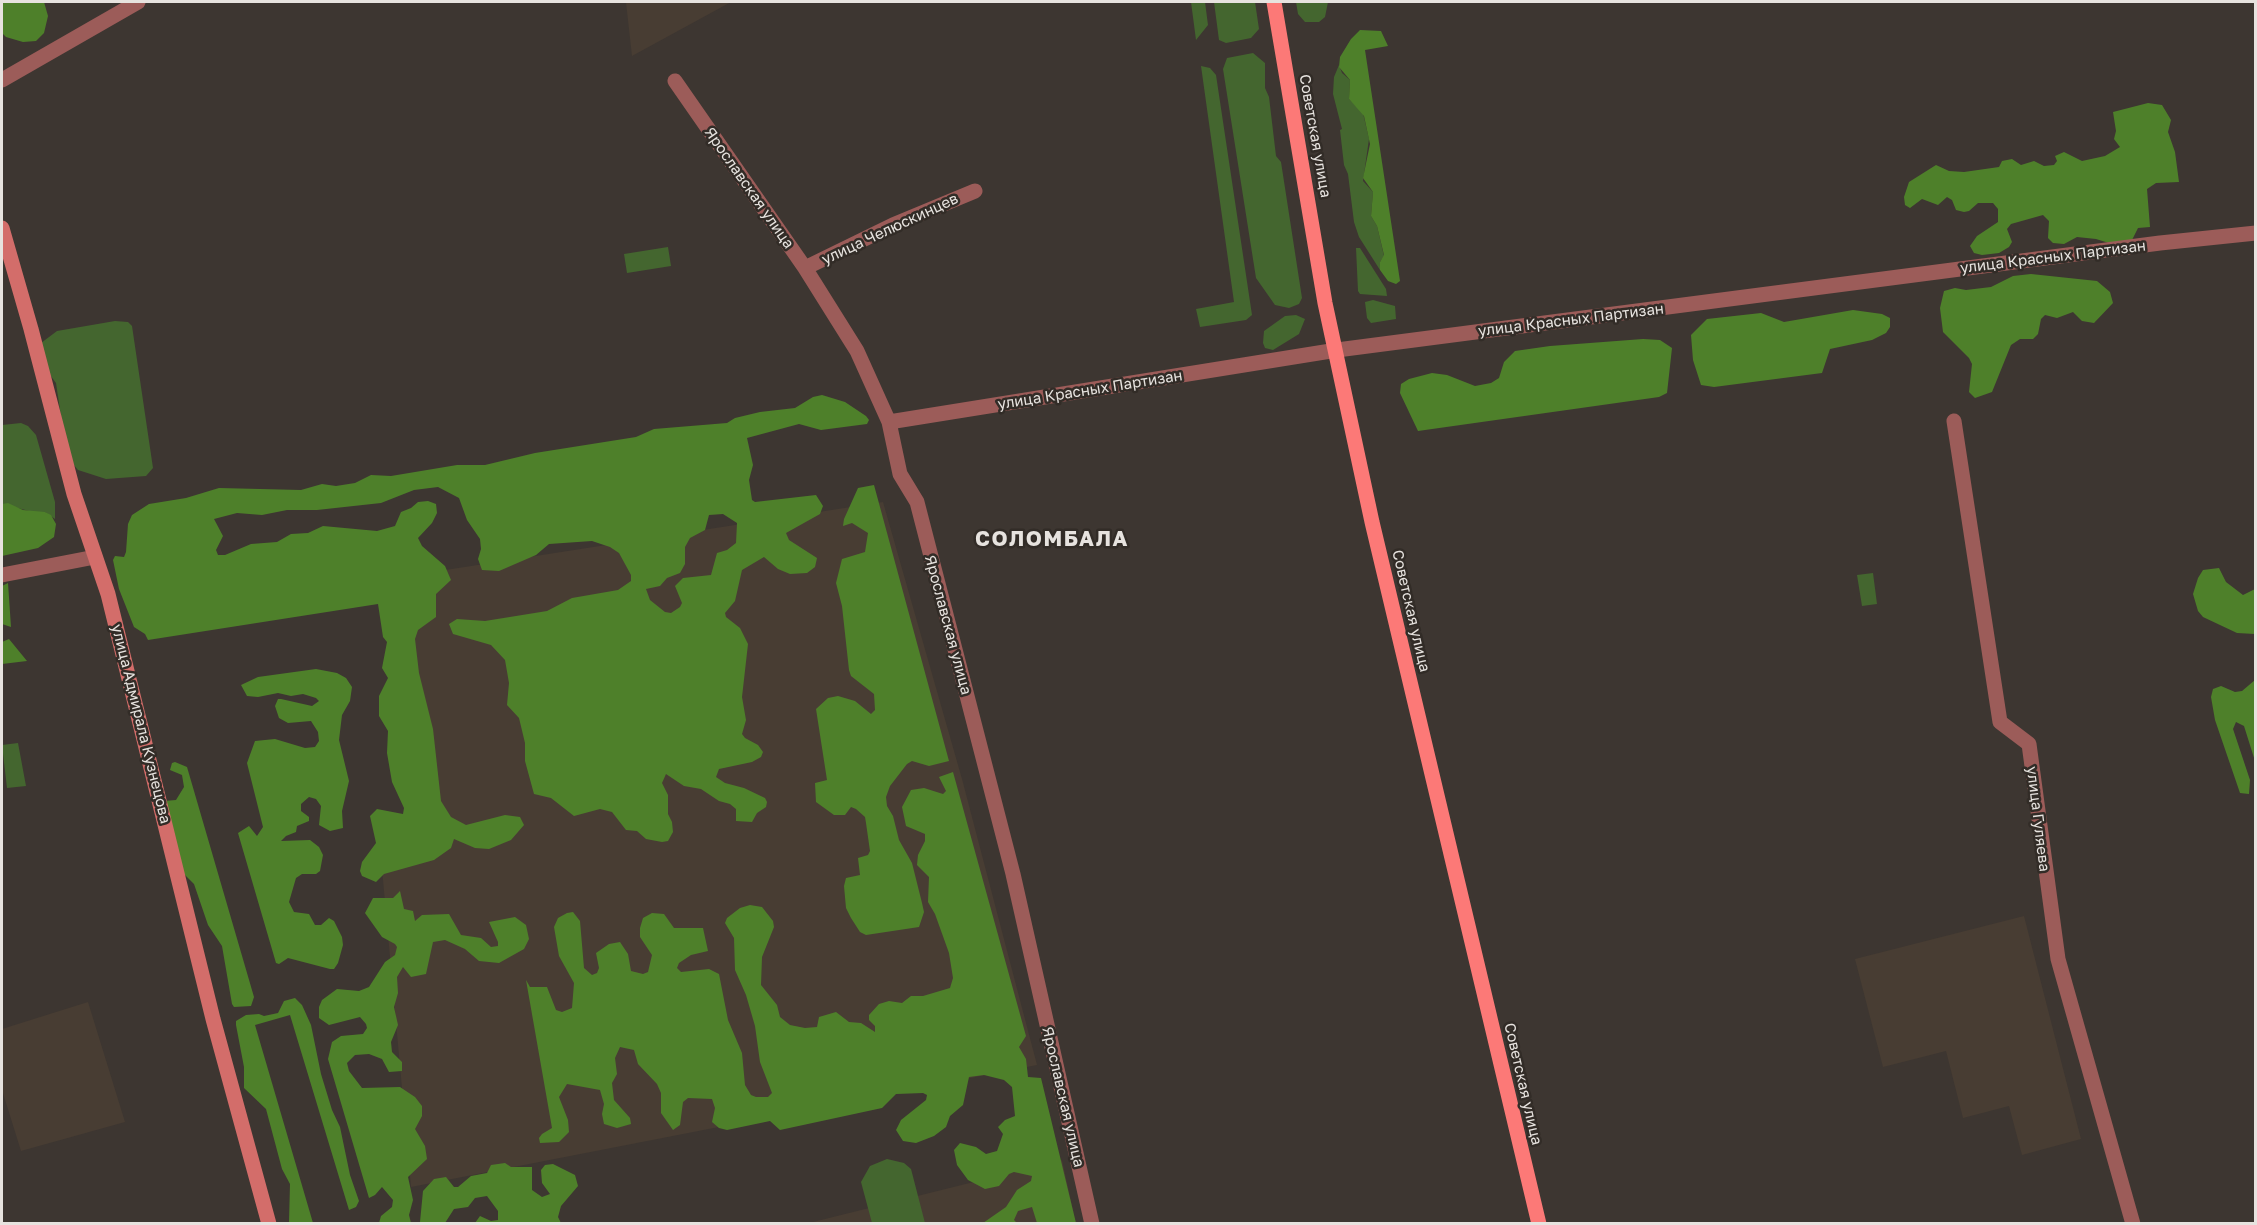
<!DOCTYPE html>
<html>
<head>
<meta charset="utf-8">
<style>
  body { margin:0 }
  #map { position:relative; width:2257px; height:1225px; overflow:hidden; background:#3d3631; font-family:"Golos Text",sans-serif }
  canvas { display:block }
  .frame { position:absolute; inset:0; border:3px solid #e7e3df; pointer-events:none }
</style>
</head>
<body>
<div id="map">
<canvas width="2257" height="1225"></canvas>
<div class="frame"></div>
</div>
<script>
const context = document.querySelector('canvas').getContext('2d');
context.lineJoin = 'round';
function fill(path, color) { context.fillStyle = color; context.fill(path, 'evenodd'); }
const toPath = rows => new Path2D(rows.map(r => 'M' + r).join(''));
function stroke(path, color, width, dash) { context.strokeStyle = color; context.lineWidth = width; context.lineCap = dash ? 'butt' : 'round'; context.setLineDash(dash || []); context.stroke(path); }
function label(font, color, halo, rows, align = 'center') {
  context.font = font + ' "Golos Text",sans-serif'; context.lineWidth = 5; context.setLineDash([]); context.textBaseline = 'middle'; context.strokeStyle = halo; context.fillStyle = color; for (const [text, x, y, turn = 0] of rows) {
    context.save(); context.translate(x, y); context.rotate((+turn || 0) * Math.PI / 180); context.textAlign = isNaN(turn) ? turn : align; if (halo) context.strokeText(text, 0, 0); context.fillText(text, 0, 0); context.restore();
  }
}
fill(toPath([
  [626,2,731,2,632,56],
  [883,502,962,779,1037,1065,411,1187,381,858,424,835,394,578],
  [2024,916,2081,1139,2022,1155,2009,1106,1963,1118,1946,1051,1883,1067,1855,959],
  [88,1002,125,1122,21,1151,2,1090,2,1029],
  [1062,1160,1076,1224,805,1224]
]), '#483d33');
fill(toPath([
  [1191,2,1205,2,1208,25,1196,40],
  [1214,2,1255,2,1259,29,1251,38,1226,43,1219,40],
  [1296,2,1328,2,1325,17,1319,22,1305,22,1298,14],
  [1253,53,1265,63,1265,88,1269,97,1276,156,1281,162,1302,298,1299,304,1289,308,1275,305,1256,278,1223,69,1227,58],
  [1339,65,1342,73,1350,80,1349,99,1363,113,1369,139,1363,181,1373,192,1371,216,1377,226,1384,256,1380,262,1380,270,1359,237,1354,222,1348,174,1344,165,1340,130,1342,129,1333,94,1334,77],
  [1201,66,1210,68,1216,75,1252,315,1246,320,1200,327,1196,309,1234,302],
  [668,247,671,266,627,273,624,254],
  [1356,248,1360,248,1386,289,1387,296,1360,294,1358,291],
  [1373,300,1395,306,1396,319,1371,323,1367,318,1365,302],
  [1296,315,1305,319,1299,334,1273,350,1265,348,1263,343,1264,331,1285,316],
  [115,321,128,322,132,326,153,468,146,476,106,479,78,470,67,457,56,383,44,367,41,343,57,331],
  [21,423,28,426,36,435,55,502,55,519,45,512,33,512,2,504,2,425],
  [1873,573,1877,604,1862,606,1857,575],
  [18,743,26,786,7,788,2,745],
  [887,1159,904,1163,911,1169,925,1223,872,1223,861,1182,870,1166]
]), '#44662f');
fill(toPath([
  [2,2,44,2,48,16,44,33,36,41,23,42,6,37,2,33],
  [1360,30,1381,31,1388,46,1365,50,1400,281,1396,284,1388,281,1380,270,1380,262,1384,255,1377,226,1371,216,1373,192,1363,178,1370,144,1364,116,1349,99,1350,80,1339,67,1340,57,1351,39],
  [2148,103,2162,105,2171,120,2168,132,2175,152,2179,182,2156,183,2147,189,2150,227,2138,228,2132,240,2109,243,2096,239,2077,237,2064,244,2053,243,2048,238,2049,221,2043,215,2011,224,2007,229,2012,242,2009,247,1999,253,1982,255,1974,253,1970,246,1977,236,1998,222,1998,209,1993,203,1978,203,1969,211,1964,212,1956,210,1952,200,1947,197,1938,205,1922,199,1910,208,1905,205,1904,197,1909,182,1936,165,1949,171,1964,172,1999,167,2002,161,2012,159,2021,165,2034,161,2044,166,2054,165,2057,161,2055,156,2064,152,2082,161,2105,156,2120,147,2114,139,2116,131,2113,112],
  [2031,274,2097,281,2110,292,2113,303,2094,323,2082,321,2073,312,2057,318,2045,315,2041,319,2038,334,2033,339,2020,339,2011,345,1992,392,1975,398,1969,392,1972,364,1969,358,1943,332,1940,308,1944,291,1955,288,1966,290,1991,287,2013,276],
  [1853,310,1882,314,1890,318,1890,327,1886,333,1872,340,1830,349,1822,373,1714,387,1701,385,1693,360,1691,335,1707,319,1761,313,1784,322],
  [1643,339,1660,340,1672,348,1667,393,1659,397,1418,431,1400,393,1401,384,1409,379,1432,373,1447,375,1475,386,1491,383,1499,378,1504,362,1515,351,1550,346],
  [822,395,845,402,866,416,869,420,867,424,821,430,799,424,747,438,753,465,749,480,752,500,755,502,816,495,823,506,820,514,786,533,789,540,817,558,815,567,807,573,790,574,778,569,764,557,742,570,735,601,725,613,726,617,740,628,748,644,742,697,746,720,742,734,745,738,758,745,763,752,761,757,752,762,719,769,716,777,725,783,744,788,765,798,767,802,766,807,757,813,752,822,736,821,736,809,730,804,719,801,701,789,684,786,666,774,662,783,668,795,668,814,672,822,673,832,668,841,662,842,646,839,637,831,626,830,612,812,600,809,574,816,551,798,534,794,525,761,525,743,519,718,507,705,509,683,505,660,491,645,453,634,449,624,457,619,485,621,547,611,572,598,618,590,631,581,631,575,619,553,610,547,592,541,549,544,536,555,499,571,482,570,478,559,481,549,480,539,467,520,459,498,438,487,414,490,381,503,317,510,287,510,262,515,237,513,214,519,223,536,216,550,218,555,225,555,251,544,277,542,291,534,308,533,323,526,377,531,395,526,401,512,411,508,418,502,428,501,436,504,437,513,432,523,418,538,422,546,445,566,451,580,436,594,436,617,418,630,415,639,419,673,433,729,441,801,451,817,466,825,505,815,520,817,524,825,511,840,489,849,475,848,454,839,451,848,434,860,384,874,376,882,362,876,360,871,362,862,376,843,370,816,377,809,403,814,404,808,392,782,387,753,388,731,379,716,379,696,388,678,382,668,387,642,383,637,378,604,148,640,145,634,134,627,119,589,113,560,115,556,124,557,126,552,128,524,132,515,149,504,186,498,219,488,301,490,322,484,336,486,355,483,371,475,391,476,457,465,485,465,535,453,636,437,654,429,727,423,735,418,760,412,795,408,813,397],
  [723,514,737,523,736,543,727,550,717,553,711,575,683,578,675,586,682,603,680,607,671,613,665,612,650,600,646,589,660,586,667,578,680,573,685,564,685,547,690,538,705,530,709,515],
  [874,485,949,761,929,766,912,761,907,764,890,786,886,797,887,806,893,816,899,840,912,863,922,903,924,912,919,927,866,935,860,932,851,918,846,908,844,886,846,878,860,875,858,858,868,855,870,851,866,823,865,817,856,809,851,807,845,815,834,815,816,802,815,783,827,780,816,709,828,698,838,696,855,701,871,714,875,710,874,694,851,676,849,670,842,606,836,583,842,559,865,552,868,533,852,523,843,526,844,519,858,488],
  [8,503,23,510,45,512,51,515,56,524,54,537,38,548,2,556,2,504],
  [2219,568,2226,582,2243,595,2255,589,2255,634,2237,633,2203,617,2198,611,2193,594,2198,578,2203,570],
  [8,583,11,627,2,624,2,586],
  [9,639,27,661,2,664,2,642],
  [316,669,337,673,346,678,352,687,350,701,342,715,339,740,349,781,342,811,343,828,330,831,319,825,321,806,316,799,309,797,301,804,301,811,309,817,309,821,297,826,296,832,286,836,281,841,310,840,319,847,323,855,320,871,316,874,302,874,296,878,289,902,294,912,309,914,315,925,321,925,329,918,334,921,342,937,343,945,338,963,334,969,330,969,288,958,279,964,276,963,238,833,249,826,257,836,263,827,247,763,255,741,275,739,305,748,315,747,319,741,318,732,311,721,288,723,279,718,275,706,278,699,281,699,312,706,319,701,316,698,303,694,291,696,278,693,258,697,247,696,241,685,258,677],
  [2255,680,2255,761,2244,726,2236,722,2233,729,2250,780,2249,794,2240,793,2215,720,2211,697,2213,689,2221,686,2235,692,2242,691],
  [175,762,187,767,254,997,251,1006,234,1007,232,1004,222,946,208,925,194,884,182,872,164,801,176,800,184,787,182,775,170,770,172,763],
  [953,772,1026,1036,1019,1047,1026,1059,1028,1077,1041,1078,1076,1223,1037,1223,1032,1207,1018,1211,1014,1220,1017,1223,983,1223,1006,1207,1017,1190,1031,1181,1032,1176,1014,1172,1009,1174,999,1186,985,1189,968,1180,957,1165,954,1150,960,1143,976,1147,986,1154,997,1151,1003,1134,998,1127,1005,1120,1015,1116,1012,1087,1004,1080,984,1075,969,1077,963,1105,950,1116,946,1127,934,1136,916,1143,903,1141,896,1130,901,1120,926,1100,927,1095,923,1093,896,1094,882,1108,780,1130,770,1121,727,1130,719,1128,712,1122,715,1108,712,1099,688,1098,683,1102,680,1125,673,1130,661,1113,661,1093,657,1084,638,1064,634,1050,620,1047,615,1058,617,1074,612,1083,614,1100,630,1118,631,1124,617,1128,604,1124,602,1114,604,1104,600,1090,567,1084,559,1097,568,1120,569,1132,559,1142,540,1143,539,1138,542,1134,552,1128,526,980,530,987,547,987,556,1010,562,1012,572,1008,574,983,559,956,554,927,558,918,567,913,573,912,580,921,584,968,592,975,597,973,599,968,596,953,609,944,620,942,628,954,631,971,643,974,648,972,652,955,640,937,640,928,643,918,652,913,664,914,674,928,703,928,708,951,691,955,679,963,677,968,681,972,709,969,719,974,728,1020,742,1053,745,1085,751,1095,756,1097,768,1097,772,1093,760,1062,755,1026,746,995,735,970,734,938,725,923,727,918,740,908,750,905,762,907,773,921,774,927,762,957,761,985,777,1005,780,1017,790,1025,805,1028,817,1027,819,1017,836,1012,849,1022,861,1023,875,1032,875,1026,869,1020,869,1015,879,1004,889,1001,902,1003,911,996,923,996,950,988,953,978,949,953,935,914,928,902,929,877,917,865,918,855,925,841,925,834,906,826,902,807,911,790,924,788,943,794,946,791,939,777],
  [400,891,404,909,413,911,415,921,422,915,449,914,461,935,481,938,491,947,498,946,498,942,489,922,515,917,526,925,529,939,524,949,499,963,479,961,465,949,445,940,433,942,426,974,411,977,403,967,397,977,398,993,394,1007,398,1025,391,1042,392,1052,402,1062,402,1071,389,1072,382,1059,369,1054,355,1055,347,1063,349,1071,362,1088,400,1087,415,1097,422,1106,422,1116,415,1129,425,1146,427,1159,408,1177,413,1200,409,1215,411,1223,379,1223,381,1216,392,1207,393,1200,382,1187,375,1195,369,1198,328,1059,332,1042,341,1036,363,1034,367,1028,366,1024,360,1017,329,1025,319,1018,319,1007,322,1000,337,989,359,991,369,987,385,962,395,955,397,947,395,944,382,937,365,913,373,898,393,898],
  [295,998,302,1005,311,1025,321,1074,332,1110,340,1127,350,1175,359,1201,356,1207,349,1210,290,1015,255,1025,313,1223,289,1223,290,1184,282,1169,266,1109,244,1088,244,1067,236,1025,236,1021,246,1015,259,1014,264,1016,278,1013,284,1001],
  [505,1163,511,1167,532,1167,532,1190,542,1197,550,1194,542,1183,541,1170,545,1165,553,1164,575,1175,578,1186,561,1206,558,1217,561,1223,475,1223,480,1216,491,1221,498,1220,498,1211,487,1196,475,1198,468,1207,454,1209,445,1223,420,1222,423,1191,434,1179,446,1177,454,1187,458,1187,471,1176,487,1173,491,1165]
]), '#4e802a');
stroke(toPath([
  [2,80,138,2],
  [675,81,805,268,857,351,889,422,900,474,917,502,1013,874,1092,1224],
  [805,268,893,225,975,191],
  [1954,421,2000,722,2029,744,2058,959,2133,1224],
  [889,422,1337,350,2160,243,2256,233],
  [2,575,95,557]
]), '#9c5c59', 15);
stroke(toPath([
  [2,228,31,329,74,494,108,594,213,1019,269,1224]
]), '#d36d6a', 15);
stroke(toPath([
  [1274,2,1325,303,1372,522,1539,1224]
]), '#fc7977', 15);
label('15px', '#e7e3df', '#322c27', [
  ["Советская улица",1315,136,80],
  ["Ярославская улица",749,188,55],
  ["улица Челюскинцев",890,229,-25],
  ["улица Красных Партизан",2053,257,-7],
  ["улица Красных Партизан",1571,320,-7],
  ["улица Красных Партизан",1090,390,-9],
  ["Советская улица",1411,611,77],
  ["Ярославская улица",948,625,75],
  ["улица Адмирала Кузнецова",141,724,76],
  ["улица Гуляева",2038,819,83],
  ["Советская улица",1523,1084,77],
  ["Ярославская улица",1063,1097,77]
]);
context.letterSpacing = '1.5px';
label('bold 21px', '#e7e3df', '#322c27', [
  ["СОЛОМБАЛА",1052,539]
]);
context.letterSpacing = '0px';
</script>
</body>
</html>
